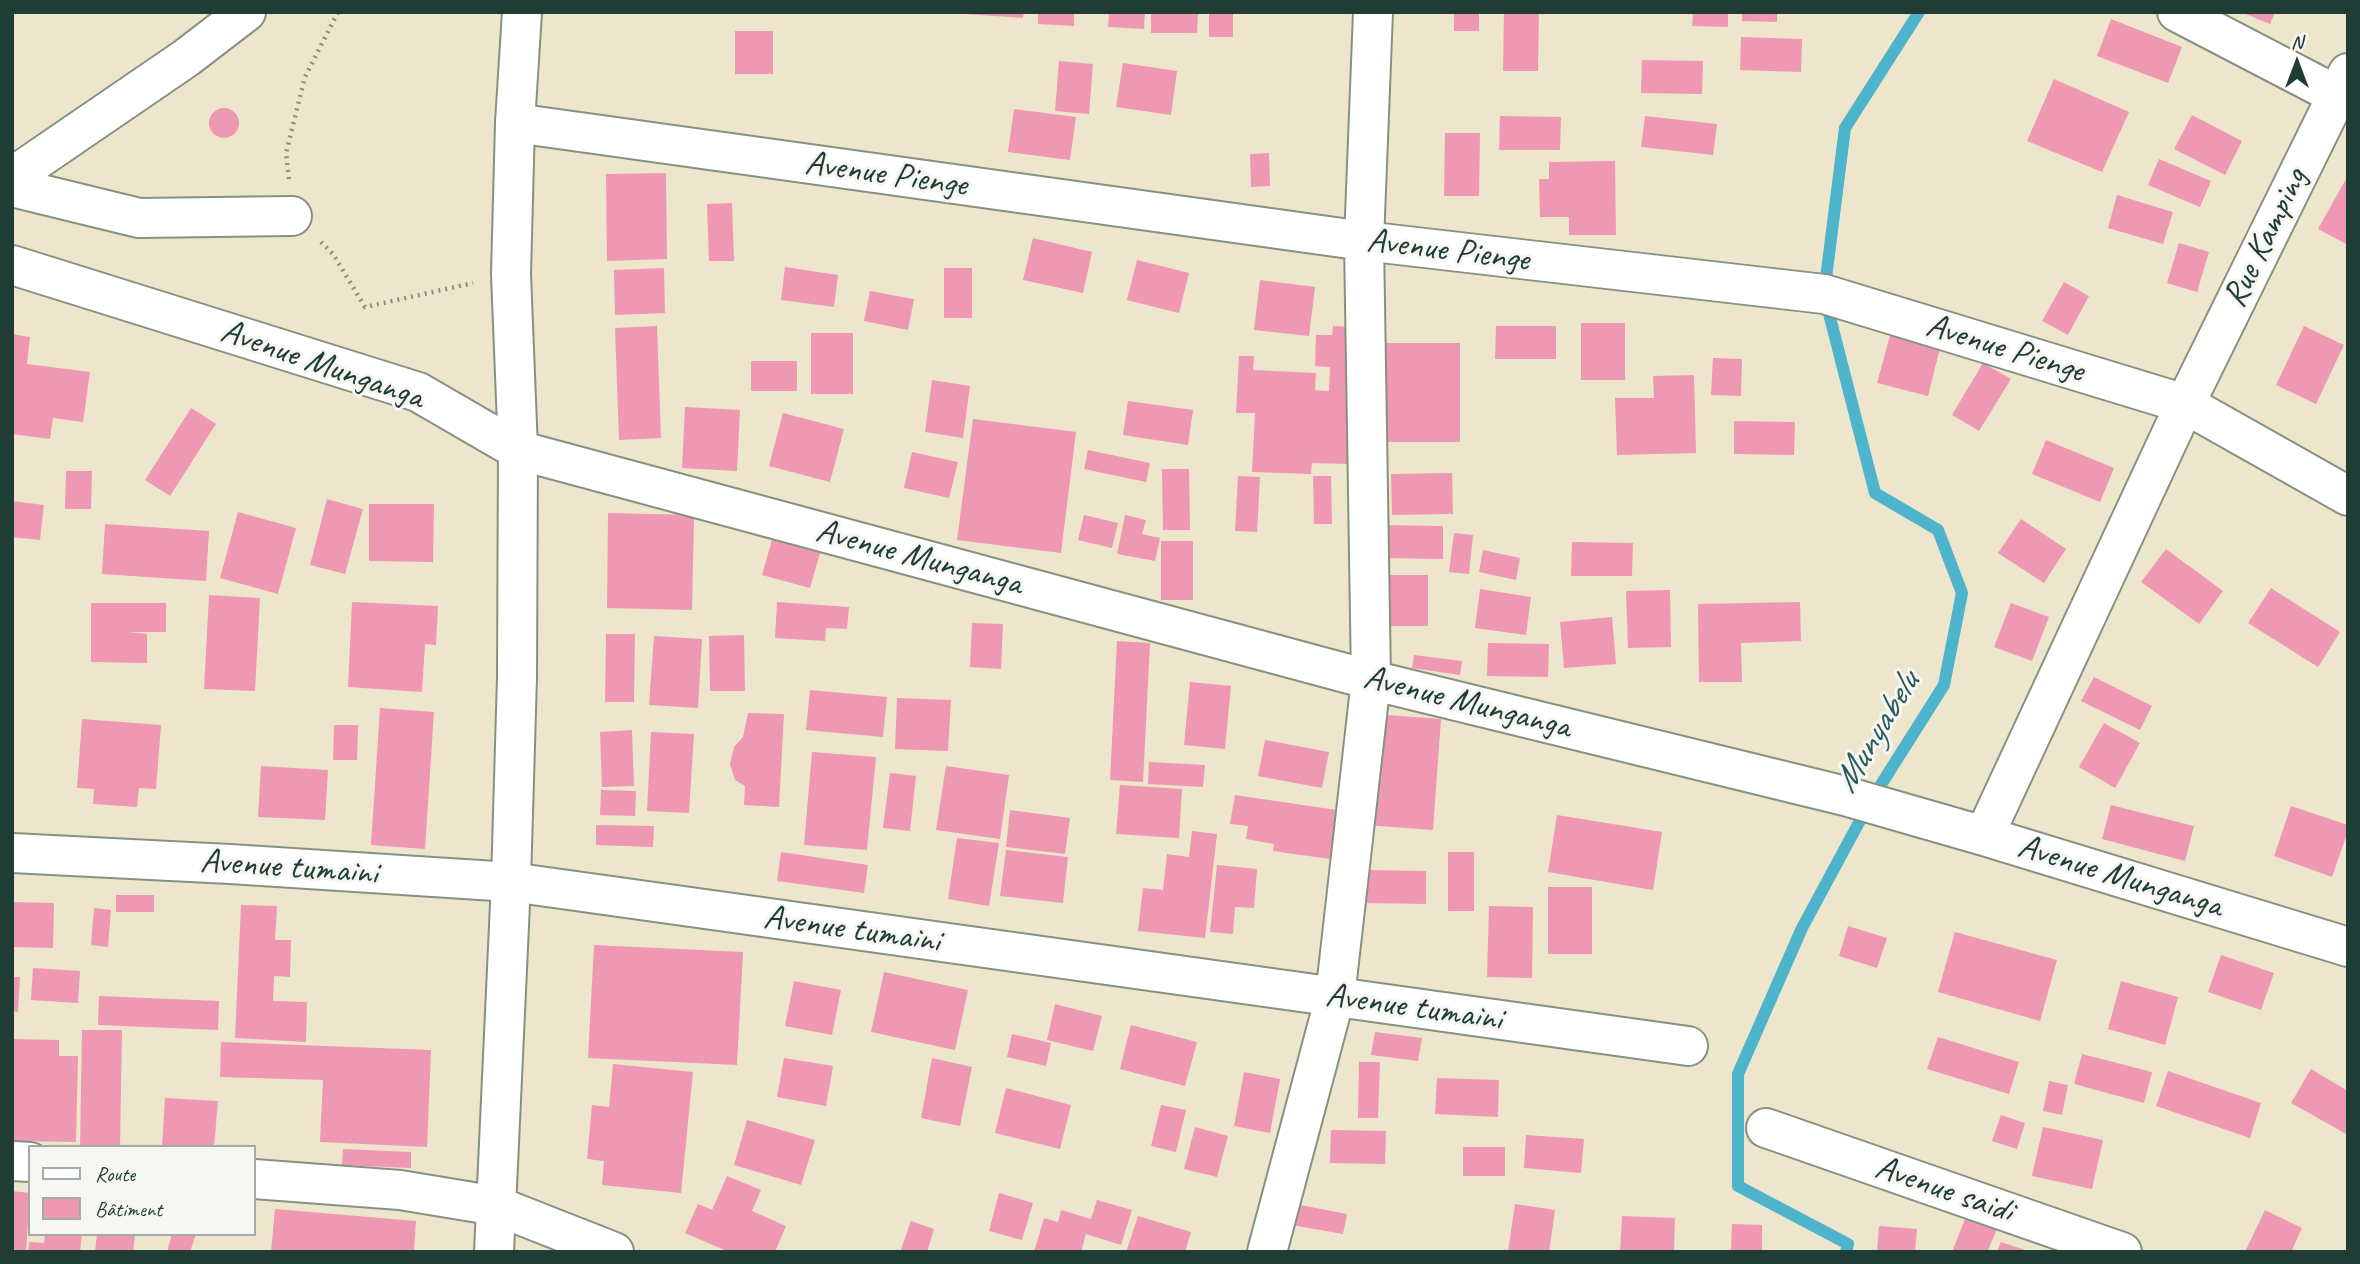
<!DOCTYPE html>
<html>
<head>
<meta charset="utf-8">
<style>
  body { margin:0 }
  #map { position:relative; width:2360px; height:1264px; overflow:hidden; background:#ede6cc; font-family:Caveat,sans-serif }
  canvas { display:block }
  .frame { position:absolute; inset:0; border:14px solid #1f3d34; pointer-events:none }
  .legend { position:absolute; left:28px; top:1145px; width:228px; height:91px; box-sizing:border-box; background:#f6f6f2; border:2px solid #a0aca6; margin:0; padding:9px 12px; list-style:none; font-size:21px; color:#1f3d34 }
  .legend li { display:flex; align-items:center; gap:14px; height:35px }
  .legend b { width:35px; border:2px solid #a0aca6 }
  .north { position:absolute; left:2262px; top:28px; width:70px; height:70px; -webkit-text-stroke:5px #f6f6f2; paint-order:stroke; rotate:0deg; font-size:19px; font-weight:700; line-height:28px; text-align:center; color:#1f3d34 }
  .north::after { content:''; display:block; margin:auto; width:24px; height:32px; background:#1f3d34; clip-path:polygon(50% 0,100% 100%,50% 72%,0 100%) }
</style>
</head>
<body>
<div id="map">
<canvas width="2360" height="1264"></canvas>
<div class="frame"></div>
<ul class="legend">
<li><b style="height:9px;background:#fff"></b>Route</li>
<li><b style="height:19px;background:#ee98b3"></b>Bâtiment</li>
</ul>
<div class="north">N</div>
</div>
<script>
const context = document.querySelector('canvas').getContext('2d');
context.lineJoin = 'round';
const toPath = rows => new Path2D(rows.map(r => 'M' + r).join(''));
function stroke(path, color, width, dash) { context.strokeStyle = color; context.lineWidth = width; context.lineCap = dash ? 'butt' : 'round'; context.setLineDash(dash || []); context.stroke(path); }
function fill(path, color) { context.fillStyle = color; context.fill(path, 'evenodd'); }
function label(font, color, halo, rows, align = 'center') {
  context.font = font + ' Caveat,sans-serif'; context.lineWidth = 6; context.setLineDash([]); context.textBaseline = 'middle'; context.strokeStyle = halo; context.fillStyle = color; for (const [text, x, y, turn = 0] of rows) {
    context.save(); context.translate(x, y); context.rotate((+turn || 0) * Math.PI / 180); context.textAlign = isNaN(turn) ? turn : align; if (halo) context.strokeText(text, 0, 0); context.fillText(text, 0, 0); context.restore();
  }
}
stroke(toPath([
  [1846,1252,1848,1244,1738,1186,1738,1074,1802,928,1870,802,1944,685,1962,593,1938,530,1875,493,1824,294,1845,128,1919,12]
]), '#4eb4cc', 12);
fill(toPath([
  [967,12,1024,12,1023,18,966,14],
  [1038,12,1074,12,1074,26,1038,24],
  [1109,12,1145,12,1144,29,1108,27],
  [1151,12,1198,12,1197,33,1151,33],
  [1209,12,1233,12,1233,37,1209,37],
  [1454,12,1479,12,1479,31,1454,31],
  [1504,12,1539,12,1538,71,1503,71],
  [1693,12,1728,12,1728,27,1692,26],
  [1742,12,1777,12,1777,22,1742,21],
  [2241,12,2275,12,2270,24],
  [2111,19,2182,47,2168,83,2097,56],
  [735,31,773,31,773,74,735,74],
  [1741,37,1802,39,1801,72,1740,70],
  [1642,60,1703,61,1702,94,1641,93],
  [1059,61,1093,64,1089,114,1055,111],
  [1123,63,1177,71,1171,115,1116,107],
  [2054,79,2129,112,2102,172,2027,141],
  '209 123a15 15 0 1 1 30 0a15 15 0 1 1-30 0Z',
  [1014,109,1076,117,1070,160,1008,152],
  [2192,115,2242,141,2225,175,2174,149],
  [1500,116,1561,117,1560,150,1499,150],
  [1645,116,1717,124,1713,155,1641,147],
  [1445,133,1480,133,1479,196,1444,196],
  [1269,153,1270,186,1251,187,1250,154],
  [2159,159,2211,181,2200,207,2148,185],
  [1615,161,1616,235,1569,235,1569,217,1540,217,1539,179,1549,179,1549,162],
  [666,173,667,259,607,261,606,174],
  [2346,179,2348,180,2348,245,2318,229],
  [2117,195,2173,212,2163,244,2108,228],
  [732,203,734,261,709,261,707,204],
  [1033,238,1092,252,1083,293,1023,280],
  [2179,243,2209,252,2197,292,2167,283],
  [1137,260,1189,273,1179,313,1127,300],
  [785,267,838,275,834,307,781,300],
  [664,268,665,313,615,315,614,270],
  [944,268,972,268,972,318,944,318],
  [1260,280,1315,287,1309,336,1254,330],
  [2064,282,2089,296,2068,335,2042,321],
  [870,291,914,299,908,330,864,321],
  [1581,323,1625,323,1625,380,1581,380],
  [657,326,661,438,619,440,615,328],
  [1333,326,1354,327,1347,464,1312,463,1311,474,1252,472,1255,413,1236,413,1239,356,1254,356,1253,370,1316,373,1315,390,1329,391,1330,367,1315,366,1316,335,1332,335],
  [1496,326,1556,326,1556,359,1495,359],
  [2304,326,2344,345,2316,404,2276,385],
  [1891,332,1941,344,1928,396,1877,383],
  [811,333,853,333,853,394,811,394],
  [12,334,30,337,27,364,90,372,83,422,53,418,50,439,12,434],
  [1377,343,1460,343,1460,442,1377,442],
  [1713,358,1742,359,1741,396,1711,395],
  [751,361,797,361,797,391,751,391],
  [1983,363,2011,379,1979,431,1952,415],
  [1694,375,1696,453,1617,455,1615,398,1654,398,1653,376],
  [932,380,970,386,963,438,925,432],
  [1128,401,1193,410,1188,445,1123,435],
  [685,407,740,410,737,471,682,468],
  [191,408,216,424,170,496,145,480],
  [783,413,844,429,830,482,769,466],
  [973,419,1076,432,1061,553,957,540],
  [1734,421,1795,422,1794,455,1734,454],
  [2046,440,2114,468,2100,502,2032,474],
  [1088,450,1150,463,1146,482,1084,469],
  [912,452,958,462,949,498,904,488],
  [1162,469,1189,469,1190,530,1163,530],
  [66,471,92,471,91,509,65,509],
  [1452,473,1453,514,1392,515,1391,474],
  [1238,476,1260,477,1257,532,1235,531],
  [1313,476,1331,476,1332,524,1314,524],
  [327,499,363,509,345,574,310,565],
  [12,501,44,505,40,540,12,537],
  [369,504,434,504,433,562,369,561],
  [238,512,296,528,278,594,220,578],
  [608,513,694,515,692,610,607,608],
  [1084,515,1118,523,1112,548,1078,540],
  [1125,515,1146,520,1142,534,1160,538,1155,561,1117,554],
  [2021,519,2066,549,2044,583,1998,553],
  [105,524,209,531,206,581,102,574],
  [1382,525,1443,526,1443,559,1382,558],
  [1454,533,1473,535,1469,574,1449,572],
  [772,540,820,553,810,588,762,575],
  [1161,541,1193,541,1193,600,1161,600],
  [1572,542,1633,543,1632,576,1571,576],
  [2166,549,2223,591,2199,624,2141,582],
  [1483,550,1520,558,1516,580,1479,572],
  [1386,575,1428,575,1428,626,1386,626],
  [2271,588,2340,632,2318,667,2248,623],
  [1480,589,1531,597,1526,635,1475,628],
  [1670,590,1671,647,1628,648,1626,591],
  [209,595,260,598,255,691,204,689],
  [352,602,438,606,436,645,425,644,422,692,348,687],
  [777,602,849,607,847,629,826,628,825,641,775,638],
  [1800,602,1801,641,1741,643,1742,682,1699,682,1698,604],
  [91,603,166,603,166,632,129,632,147,634,147,663,91,662],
  [2011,603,2049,617,2032,661,1994,647],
  [1612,617,1616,664,1564,668,1560,622],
  [972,623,1003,624,1001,669,970,667],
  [606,634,635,634,634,702,605,702],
  [744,635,745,691,710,691,709,636],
  [654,636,702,639,698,708,649,705],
  [1117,641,1150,643,1143,782,1110,780],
  [1488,643,1549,644,1548,677,1487,676],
  [1414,655,1462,661,1460,675,1412,668],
  [2094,677,2152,706,2140,730,2081,701],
  [1190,682,1231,686,1225,749,1184,745],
  [810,690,887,697,883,737,806,730],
  [897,698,951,700,948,751,895,749],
  [380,708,434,712,425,849,371,845],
  [748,713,784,714,779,807,744,805,745,786,735,780,730,764,734,747,743,737],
  [1375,714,1441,719,1433,830,1366,825],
  [82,719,161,725,156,789,139,788,137,807,93,804,94,789,77,788],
  [2104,723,2140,743,2115,788,2079,767],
  [334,725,358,725,357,760,333,760],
  [632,730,634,786,602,787,600,732],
  [651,732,694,734,689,813,647,811],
  [1265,740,1329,752,1322,788,1258,776],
  [812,752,876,757,867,850,804,845],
  [1149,762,1205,765,1203,787,1148,784],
  [261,766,328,770,325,820,258,817],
  [946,766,1009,775,1000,839,936,830],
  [890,773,916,776,910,831,883,828],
  [1120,785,1182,789,1179,838,1116,834],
  [601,790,636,791,635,816,600,815],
  [1235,795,1337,810,1330,859,1273,851,1274,844,1246,839,1248,826,1230,824],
  [2111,805,2194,826,2185,861,2102,839],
  [2291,806,2348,825,2348,831,2332,877,2274,856],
  [1010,810,1070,818,1065,854,1006,847],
  [1557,815,1662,832,1653,890,1548,872],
  [596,825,654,826,653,847,596,845],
  [1192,831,1217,834,1205,938,1138,931,1143,888,1163,890,1167,854,1189,857],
  [957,838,999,843,989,906,948,899],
  [1006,850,1068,857,1063,903,1000,896],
  [781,852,868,865,864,893,777,881],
  [1448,852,1474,852,1474,911,1448,911],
  [1217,865,1257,869,1254,908,1235,907,1233,934,1210,932],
  [1365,870,1426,871,1426,904,1364,903],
  [1548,887,1592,887,1592,954,1548,954],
  [116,895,154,895,154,912,116,912],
  [12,902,54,903,53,948,12,947],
  [241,905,277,906,275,940,291,940,290,977,274,976,273,1001,307,1002,306,1042,235,1038],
  [1489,906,1533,907,1532,978,1487,977],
  [94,908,111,910,108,947,91,945],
  [1848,926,1887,938,1877,968,1839,956],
  [1955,932,2057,960,2040,1021,1938,992],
  [594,945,743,952,737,1065,588,1058],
  [2221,955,2274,973,2261,1010,2208,992],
  [33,968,80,971,78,1003,31,1000],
  [884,972,968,990,955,1050,871,1032],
  [12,977,20,977,18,1012,12,1011],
  [794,981,841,990,832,1035,785,1026],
  [2121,981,2178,997,2165,1045,2108,1029],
  [99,996,219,1001,218,1030,98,1025],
  [1055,1004,1102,1016,1093,1051,1047,1040],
  [1131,1025,1197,1042,1185,1086,1120,1069],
  [82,1030,122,1030,120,1147,80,1147],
  [1375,1032,1422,1038,1418,1061,1371,1055],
  [1012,1034,1051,1043,1046,1066,1007,1057],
  [1938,1037,2019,1062,2009,1094,1927,1069],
  [12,1039,59,1040,59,1056,78,1056,76,1142,12,1141],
  [221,1042,431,1050,427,1147,320,1142,323,1080,220,1077],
  [2082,1054,2152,1072,2144,1103,2074,1084],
  [784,1058,833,1066,826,1106,777,1097],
  [932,1058,972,1067,960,1126,921,1118],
  [1359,1062,1380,1062,1378,1118,1358,1118],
  [613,1064,693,1072,681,1193,602,1185,604,1161,587,1159,592,1105,609,1107],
  [2311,1069,2348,1091,2348,1135,2291,1103],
  [2168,1071,2261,1103,2250,1138,2156,1106],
  [1244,1072,1280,1079,1270,1133,1234,1126],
  [1437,1078,1499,1080,1498,1117,1435,1114],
  [2049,1081,2068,1085,2062,1115,2043,1111],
  [1006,1088,1071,1105,1060,1149,995,1133],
  [165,1098,218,1101,214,1147,162,1147],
  [1161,1105,1186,1110,1176,1152,1151,1146],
  [2001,1115,2025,1123,2017,1149,1992,1141],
  [747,1120,815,1140,801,1185,734,1165],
  [1195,1127,1228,1136,1217,1177,1184,1169],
  [2043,1127,2103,1140,2092,1189,2032,1176],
  [1331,1130,1386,1131,1385,1164,1330,1163],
  [1526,1135,1584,1139,1581,1173,1524,1168],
  [1463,1147,1505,1147,1505,1176,1463,1176],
  [343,1149,411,1152,411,1168,342,1165],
  [727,1176,761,1190,752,1211,786,1226,775,1252,729,1252,685,1233,698,1204,712,1210],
  [12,1191,30,1193,26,1252,12,1252],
  [999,1193,1033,1203,1022,1240,989,1231],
  [1097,1200,1132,1210,1121,1245,1086,1234,1081,1252,1034,1252,1044,1218,1058,1222,1061,1210,1091,1219],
  [1295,1204,1347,1214,1343,1234,1292,1225],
  [1515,1204,1555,1210,1549,1252,1508,1252],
  [275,1209,416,1221,414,1252,271,1252],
  [2265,1210,2302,1228,2291,1252,2245,1252],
  [1967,1214,1998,1227,1987,1252,1952,1252],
  [1138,1216,1191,1232,1185,1252,1126,1252],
  [1622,1216,1675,1218,1674,1252,1620,1252],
  [911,1221,934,1229,927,1252,900,1252],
  [1732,1224,1762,1225,1762,1252,1731,1252],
  [1879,1226,1917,1229,1915,1252,1877,1252],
  [45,1234,82,1234,80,1252,28,1252,29,1242,44,1243],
  [97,1234,135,1234,133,1252,95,1252],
  [172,1234,196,1234,190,1252,167,1252],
  [2001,1242,2028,1251,2028,1252,1997,1252]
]), '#ee98b3');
const minor = toPath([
  [2177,12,2348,101],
  [515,123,1364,241,1824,294,2185,404,2348,496],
  [12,177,186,58,246,12],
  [12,187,139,218,292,216],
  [12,265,418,392,518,450,1371,680,1845,796,1984,836,2348,947],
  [1984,836,2185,404,2348,73],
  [12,853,230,864,511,882,1688,1046],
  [1766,1128,2122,1252],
  [12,1161,30,1162],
  [254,1179,400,1190,497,1206,614,1252],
  [1267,1252,1335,997,1371,680,1364,241,1373,12]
]);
const highway = toPath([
  [494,1252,511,882,517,677,518,450,511,274,515,123,522,12]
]);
stroke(minor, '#869280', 42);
stroke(highway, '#869280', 42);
stroke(toPath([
  [289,179,286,153,305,77,338,12],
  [321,242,333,254,365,307,473,283]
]), '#869280', 4.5, [2, 5]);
stroke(minor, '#fff', 38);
stroke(highway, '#fff', 38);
label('35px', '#1f3d34', '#f6f6f2', [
  ["Avenue Pienge",886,175,8],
  ["Rue Kamping",2266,238,-64],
  ["Avenue Pienge",1448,251,7],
  ["Avenue Pienge",2005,349,17],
  ["Avenue Munganga",322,365,19],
  ["Avenue Munganga",919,558,15],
  ["Avenue Munganga",1467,703,14],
  ["Avenue tumaini",289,868,4],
  ["Avenue Munganga",2120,877,17],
  ["Avenue tumaini",852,930,8],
  ["Avenue tumaini",1414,1008,8],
  ["Avenue saidi",1944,1190,19]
]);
label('italic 37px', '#2b5b5a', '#f6f6f2', [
  ["Munyabelu",1877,733,-59]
]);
</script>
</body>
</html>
